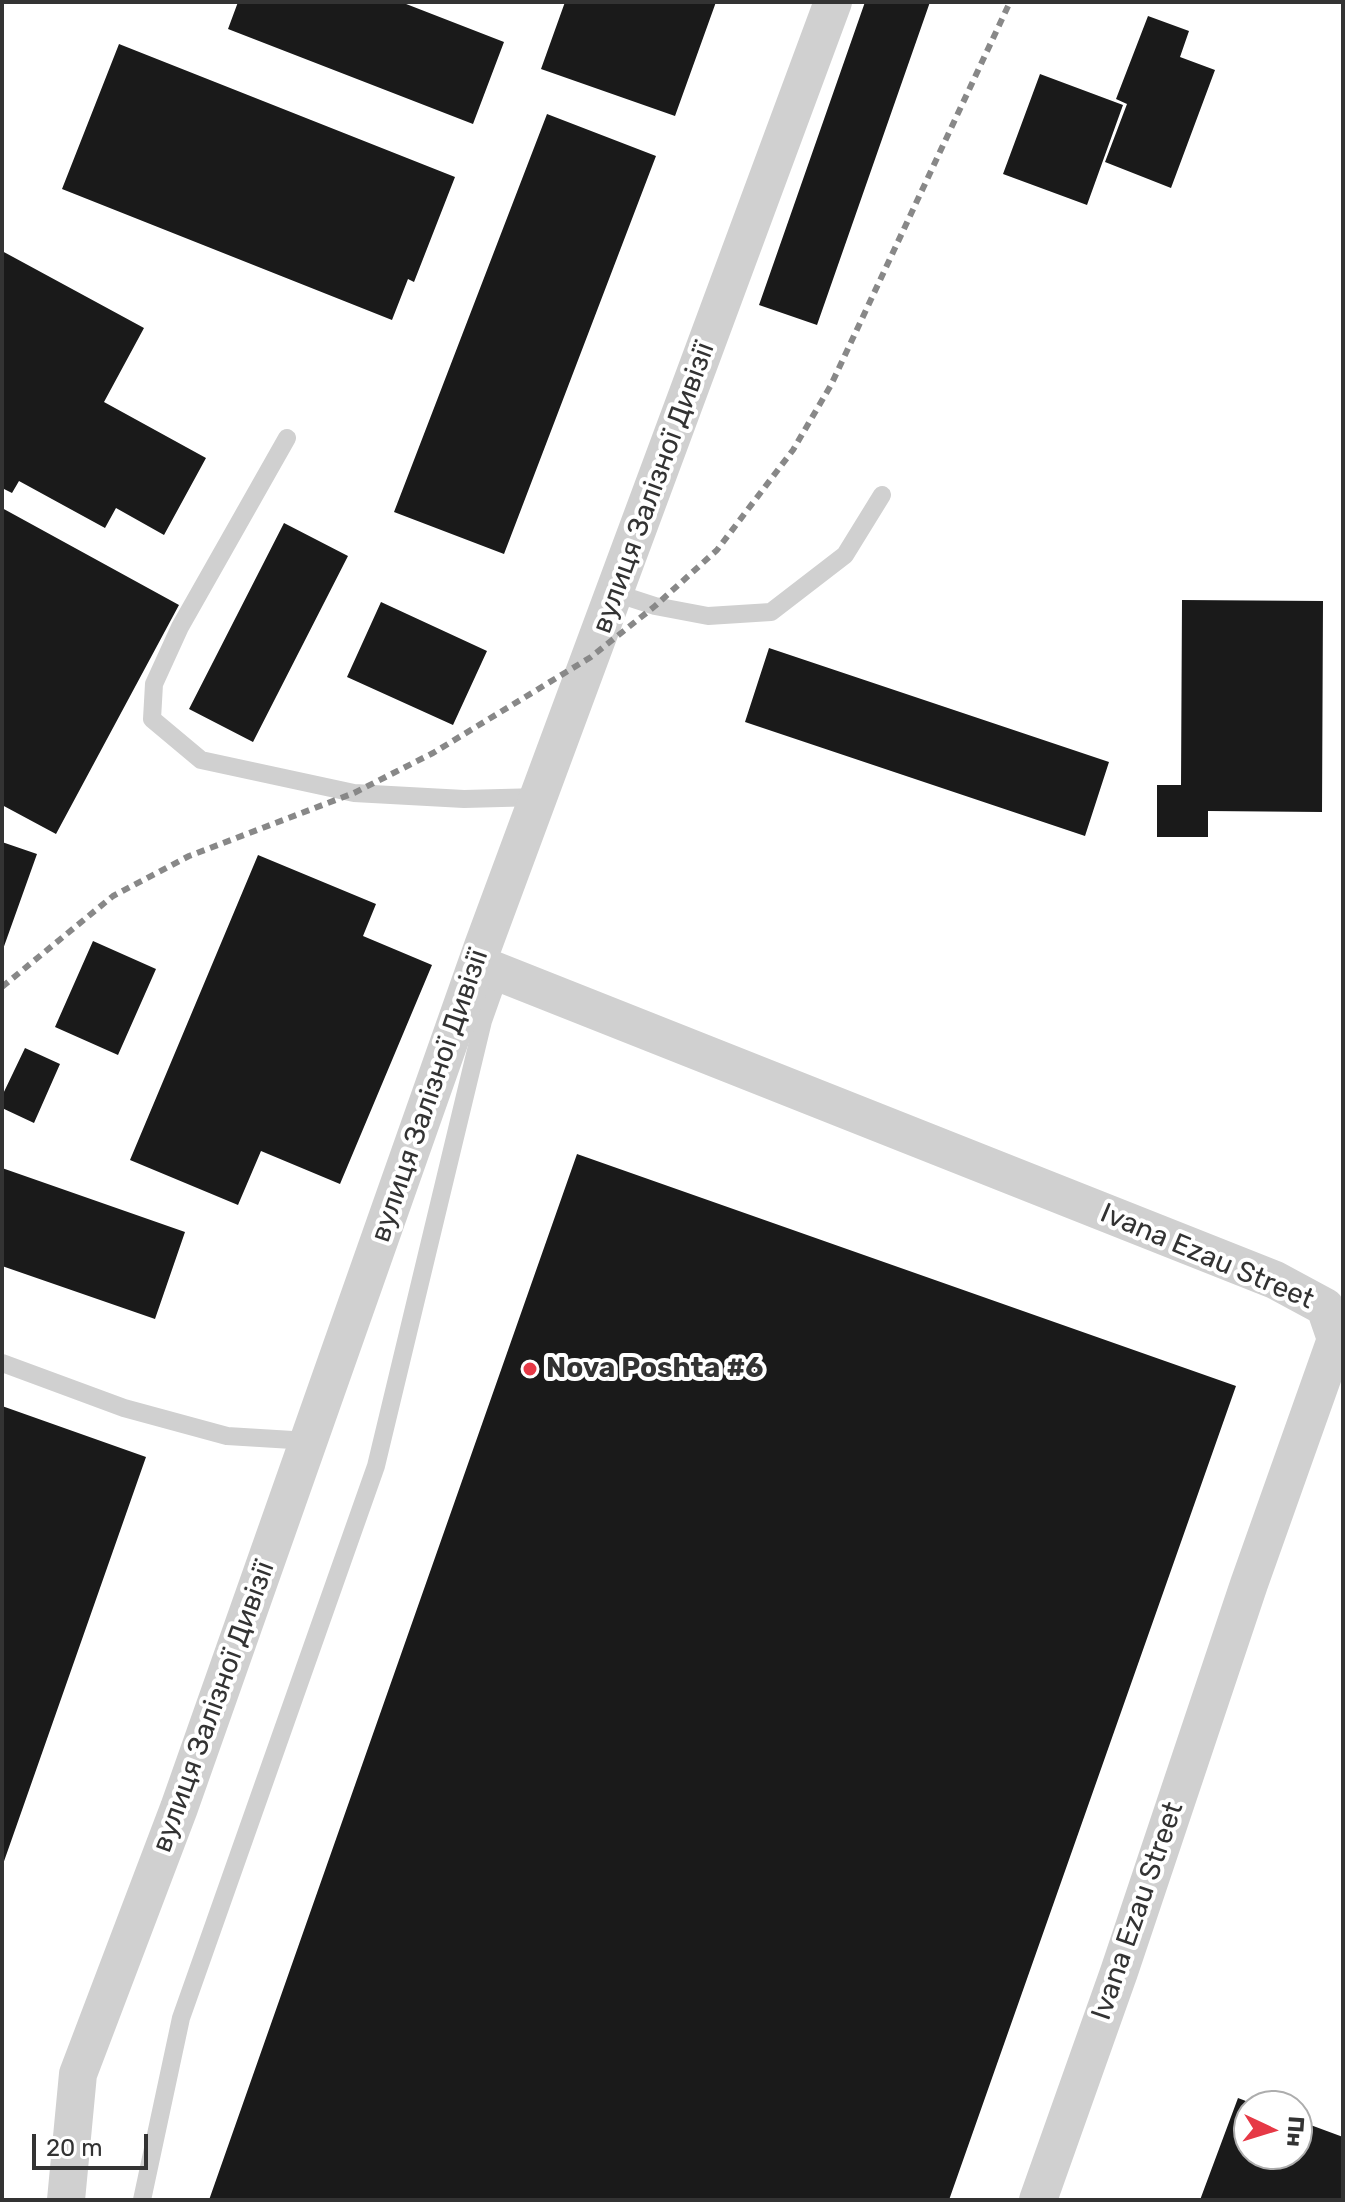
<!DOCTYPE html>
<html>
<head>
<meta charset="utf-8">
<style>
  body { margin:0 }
  #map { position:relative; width:1345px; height:2202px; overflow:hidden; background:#fff; font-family:Rubik,sans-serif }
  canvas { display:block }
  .frame { position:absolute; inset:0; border:4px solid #333; pointer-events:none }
  .north { position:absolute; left:1233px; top:2090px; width:80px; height:80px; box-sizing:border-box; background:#fff; border:2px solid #adadad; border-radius:50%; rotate:94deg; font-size:22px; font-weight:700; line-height:32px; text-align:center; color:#333 }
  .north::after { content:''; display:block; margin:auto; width:28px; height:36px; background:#e63946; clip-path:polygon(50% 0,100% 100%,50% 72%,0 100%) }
  .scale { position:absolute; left:32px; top:2134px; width:116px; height:36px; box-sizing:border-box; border:4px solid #333; border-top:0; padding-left:10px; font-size:24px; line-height:28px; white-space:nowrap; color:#333; -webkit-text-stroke:6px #fff; paint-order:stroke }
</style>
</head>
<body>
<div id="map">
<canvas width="1345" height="2202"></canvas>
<div class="frame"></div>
<div class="north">Пн</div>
<div class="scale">20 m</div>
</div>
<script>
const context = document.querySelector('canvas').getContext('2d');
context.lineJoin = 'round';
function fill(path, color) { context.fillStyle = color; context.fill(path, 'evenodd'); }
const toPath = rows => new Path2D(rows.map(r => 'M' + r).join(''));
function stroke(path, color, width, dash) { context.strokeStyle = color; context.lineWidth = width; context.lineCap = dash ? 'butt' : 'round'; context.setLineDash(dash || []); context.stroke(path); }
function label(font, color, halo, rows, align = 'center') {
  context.font = font + ' Rubik,sans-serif'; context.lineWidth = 8; context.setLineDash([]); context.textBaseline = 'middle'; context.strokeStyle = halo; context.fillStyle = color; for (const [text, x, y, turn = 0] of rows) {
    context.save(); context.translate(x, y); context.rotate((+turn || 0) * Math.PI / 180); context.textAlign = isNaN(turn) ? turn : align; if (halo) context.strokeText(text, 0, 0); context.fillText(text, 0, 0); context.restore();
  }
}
fill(toPath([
  [238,2,401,2,504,42,473,124,228,29],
  [565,2,716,2,675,116,541,69],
  [865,2,930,2,817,325,759,305],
  [1148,16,1189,31,1180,57,1215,70,1171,188,1105,162,1127,104,1116,99],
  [119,44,455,177,414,282,408,279,392,320,62,189],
  [1040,74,1123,105,1087,205,1003,174],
  [547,114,656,156,504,554,394,512],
  [2,251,144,328,104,402,206,458,164,535,116,508,105,528,19,481,12,493,2,488],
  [2,508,179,605,56,834,2,805],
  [284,523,348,556,253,742,189,709],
  [1182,600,1323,601,1322,812,1208,811,1208,837,1157,837,1157,785,1181,785],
  [381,602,487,651,453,725,347,677],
  [769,648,1109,762,1085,836,745,722],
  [2,842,37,854,2,952],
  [258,855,376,904,363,936,432,965,340,1184,261,1151,238,1205,130,1160],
  [93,941,156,969,118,1055,55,1027],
  [25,1048,60,1064,34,1123,2,1108,2,1096],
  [577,1154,1236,1386,949,2200,209,2200],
  [2,1168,185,1232,155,1319,2,1266],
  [2,1406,146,1457,2,1867],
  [1238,2098,1259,2106,1249,2106,1249,2154,1297,2154,1297,2120,1343,2137,1343,2200,1200,2200]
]), '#1a1a1a');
stroke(toPath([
  [287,438,180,627,154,684,152,719,201,760,354,793,464,799,539,797],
  [615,593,655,606,708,616,771,612,845,555,882,495],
  [2,1363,124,1408,227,1436,309,1441],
  [142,2200,181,2018,376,1466,483,1021,500,973]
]), '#d0d0d0', 18);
stroke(toPath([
  [478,964,1275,1280,1325,1307,1336,1339,1249,1584,1119,1972,1038,2200],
  [66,2200,78,2074,179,1808,483,946,833,2]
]), '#d0d0d0', 38);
stroke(toPath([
  [2,987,113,896,189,856,354,793,433,753,591,657,655,606,717,550,793,450,831,385,1010,2]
]), '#888', 6, [8, 6]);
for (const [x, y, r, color] of [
  [530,1369,8,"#e63946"]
]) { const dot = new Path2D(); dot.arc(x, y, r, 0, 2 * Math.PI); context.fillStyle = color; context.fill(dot); stroke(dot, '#fff', 3); }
label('28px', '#333', '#fff', [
  ["вулиця Залізної Дивізії",654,488,-70],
  ["вулиця Залізної Дивізії",430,1096,-71],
  ["Ivana Ezau Street",1207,1257,23],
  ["вулиця Залізної Дивізії",214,1707,-70],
  ["Ivana Ezau Street",1138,1911,-71]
]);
label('bold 28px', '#333', '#fff', [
  ["Nova Poshta #6",546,1369]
], 'left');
</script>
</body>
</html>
